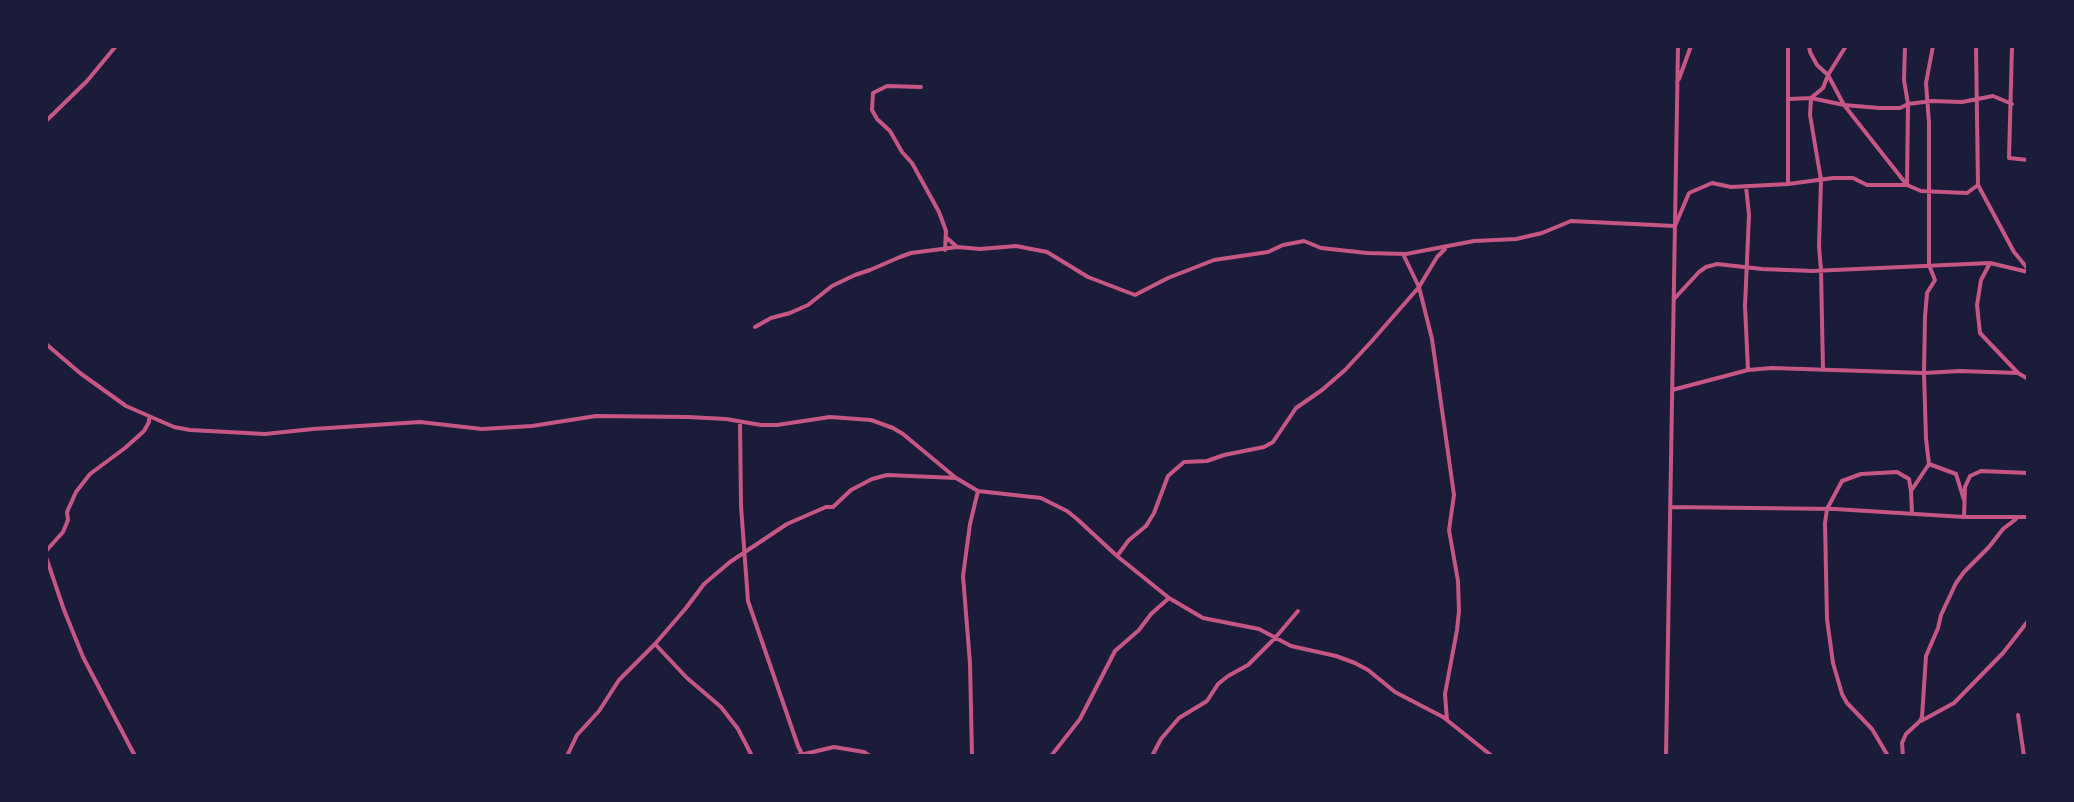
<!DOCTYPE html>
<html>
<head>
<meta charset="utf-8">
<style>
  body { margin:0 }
  #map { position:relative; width:2074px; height:802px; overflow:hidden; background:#1b1b3a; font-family:"DM Sans",sans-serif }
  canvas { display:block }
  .frame { position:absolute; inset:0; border:48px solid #1b1b3a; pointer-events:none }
</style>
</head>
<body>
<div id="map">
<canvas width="2074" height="802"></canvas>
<div class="frame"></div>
</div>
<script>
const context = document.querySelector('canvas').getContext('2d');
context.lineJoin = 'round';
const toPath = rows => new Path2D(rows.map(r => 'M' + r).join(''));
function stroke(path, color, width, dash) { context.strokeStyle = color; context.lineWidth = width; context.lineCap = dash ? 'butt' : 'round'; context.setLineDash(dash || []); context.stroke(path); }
stroke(toPath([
  [1788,46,1788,184],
  [1809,46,1810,52,1817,65,1828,75,1844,105,1907,185],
  [1905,46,1904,80,1908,104,1907,184],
  [1933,46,1926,83,1929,123,1929,265,1935,280,1927,293,1925,317,1924,373,1926,439,1929,464,1956,474,1964,500],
  [1976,46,1978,185,2014,252,2028,269],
  [2012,46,2009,158,2028,160],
  [1679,79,1691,46],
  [921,87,887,86,873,93,872,110,877,119,890,131,902,152,912,163,939,212,946,231,945,250],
  [1789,99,1811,98,1844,105,1879,108,1900,108,1908,104,1932,101,1962,102,1993,96,2012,104],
  [46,121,87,81,116,46],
  [1746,186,1749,215,1745,306,1748,370],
  [947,238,957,247],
  [1403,254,1419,287,1432,339,1454,495,1449,530,1458,581,1459,611,1457,630,1445,694,1447,720],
  [1990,263,1981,280,1977,305,1980,333,2018,373],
  [1674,299,1699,272,1706,267,1717,264,1762,269,1813,271,1990,263,2028,272],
  [755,327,771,318,790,313,808,305,832,286,855,275,870,270,900,257,911,253,957,247,980,249,1016,246,1047,252,1088,277,1135,295,1168,278,1214,260,1268,252,1283,245,1304,241,1321,248,1367,253,1406,254,1474,241,1516,239,1542,233,1571,221,1675,226,1689,193,1712,183,1731,187,1788,184,1833,178,1853,178,1867,185,1907,185,1921,191,1967,193,1978,185],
  [46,344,80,373,126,406,174,427,190,430,265,434,313,429,420,422,482,429,532,426,596,416,688,417,726,419,761,425,777,425,830,417,871,420,893,428,903,434,956,478,978,491,1041,498,1067,511,1077,519,1117,556,1169,598,1203,618,1259,629,1291,646,1336,656,1355,663,1368,670,1395,692,1443,717,1492,756],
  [1823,370,1821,270,1819,246,1821,180,1810,115,1811,98,1823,88,1828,75,1846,46],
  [1672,390,1748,370,1772,368,1924,373,1960,371,2018,373,2028,379],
  [740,422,741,506,748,601,798,746,803,756],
  [1670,507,1835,509,1964,517,2028,517],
  [1912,513,1911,491,1929,464],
  [1964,517,1965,487,1970,476,1981,471,2028,473],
  [46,551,63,532,68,520,67,512,76,492,90,474,125,448,144,431,149,422,149,416],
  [1117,556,1129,540,1146,526,1154,513,1168,476,1184,462,1207,461,1224,455,1264,447,1273,442,1296,408,1322,390,1345,370,1371,342,1419,287,1437,257,1445,249],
  [46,557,64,610,83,657,135,756],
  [655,644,687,678,721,707,738,729,752,756],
  [2018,715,2024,756],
  [1921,721,1954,703,2003,653,2028,621],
  [567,756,577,735,599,711,619,680,655,644,686,608,704,584,730,562,787,524,826,507,833,507,851,490,872,479,887,475,956,478],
  [796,756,834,747,864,752,870,756],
  [972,756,970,663,963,576,970,524,978,491],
  [1051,756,1080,719,1115,651,1139,630,1151,614,1169,598],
  [1152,756,1161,739,1179,718,1207,701,1218,684,1228,676,1248,665,1275,638,1298,611],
  [1666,756,1678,46],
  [1888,756,1872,729,1847,703,1842,694,1833,663,1827,619,1825,523,1827,509,1842,481,1861,474,1897,472,1909,479,1911,491],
  [1903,756,1902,743,1906,734,1920,721,1922,717,1926,656,1938,628,1941,615,1956,583,1964,572,1989,547,2003,529,2016,519]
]), '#c65784', 4);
</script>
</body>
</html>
